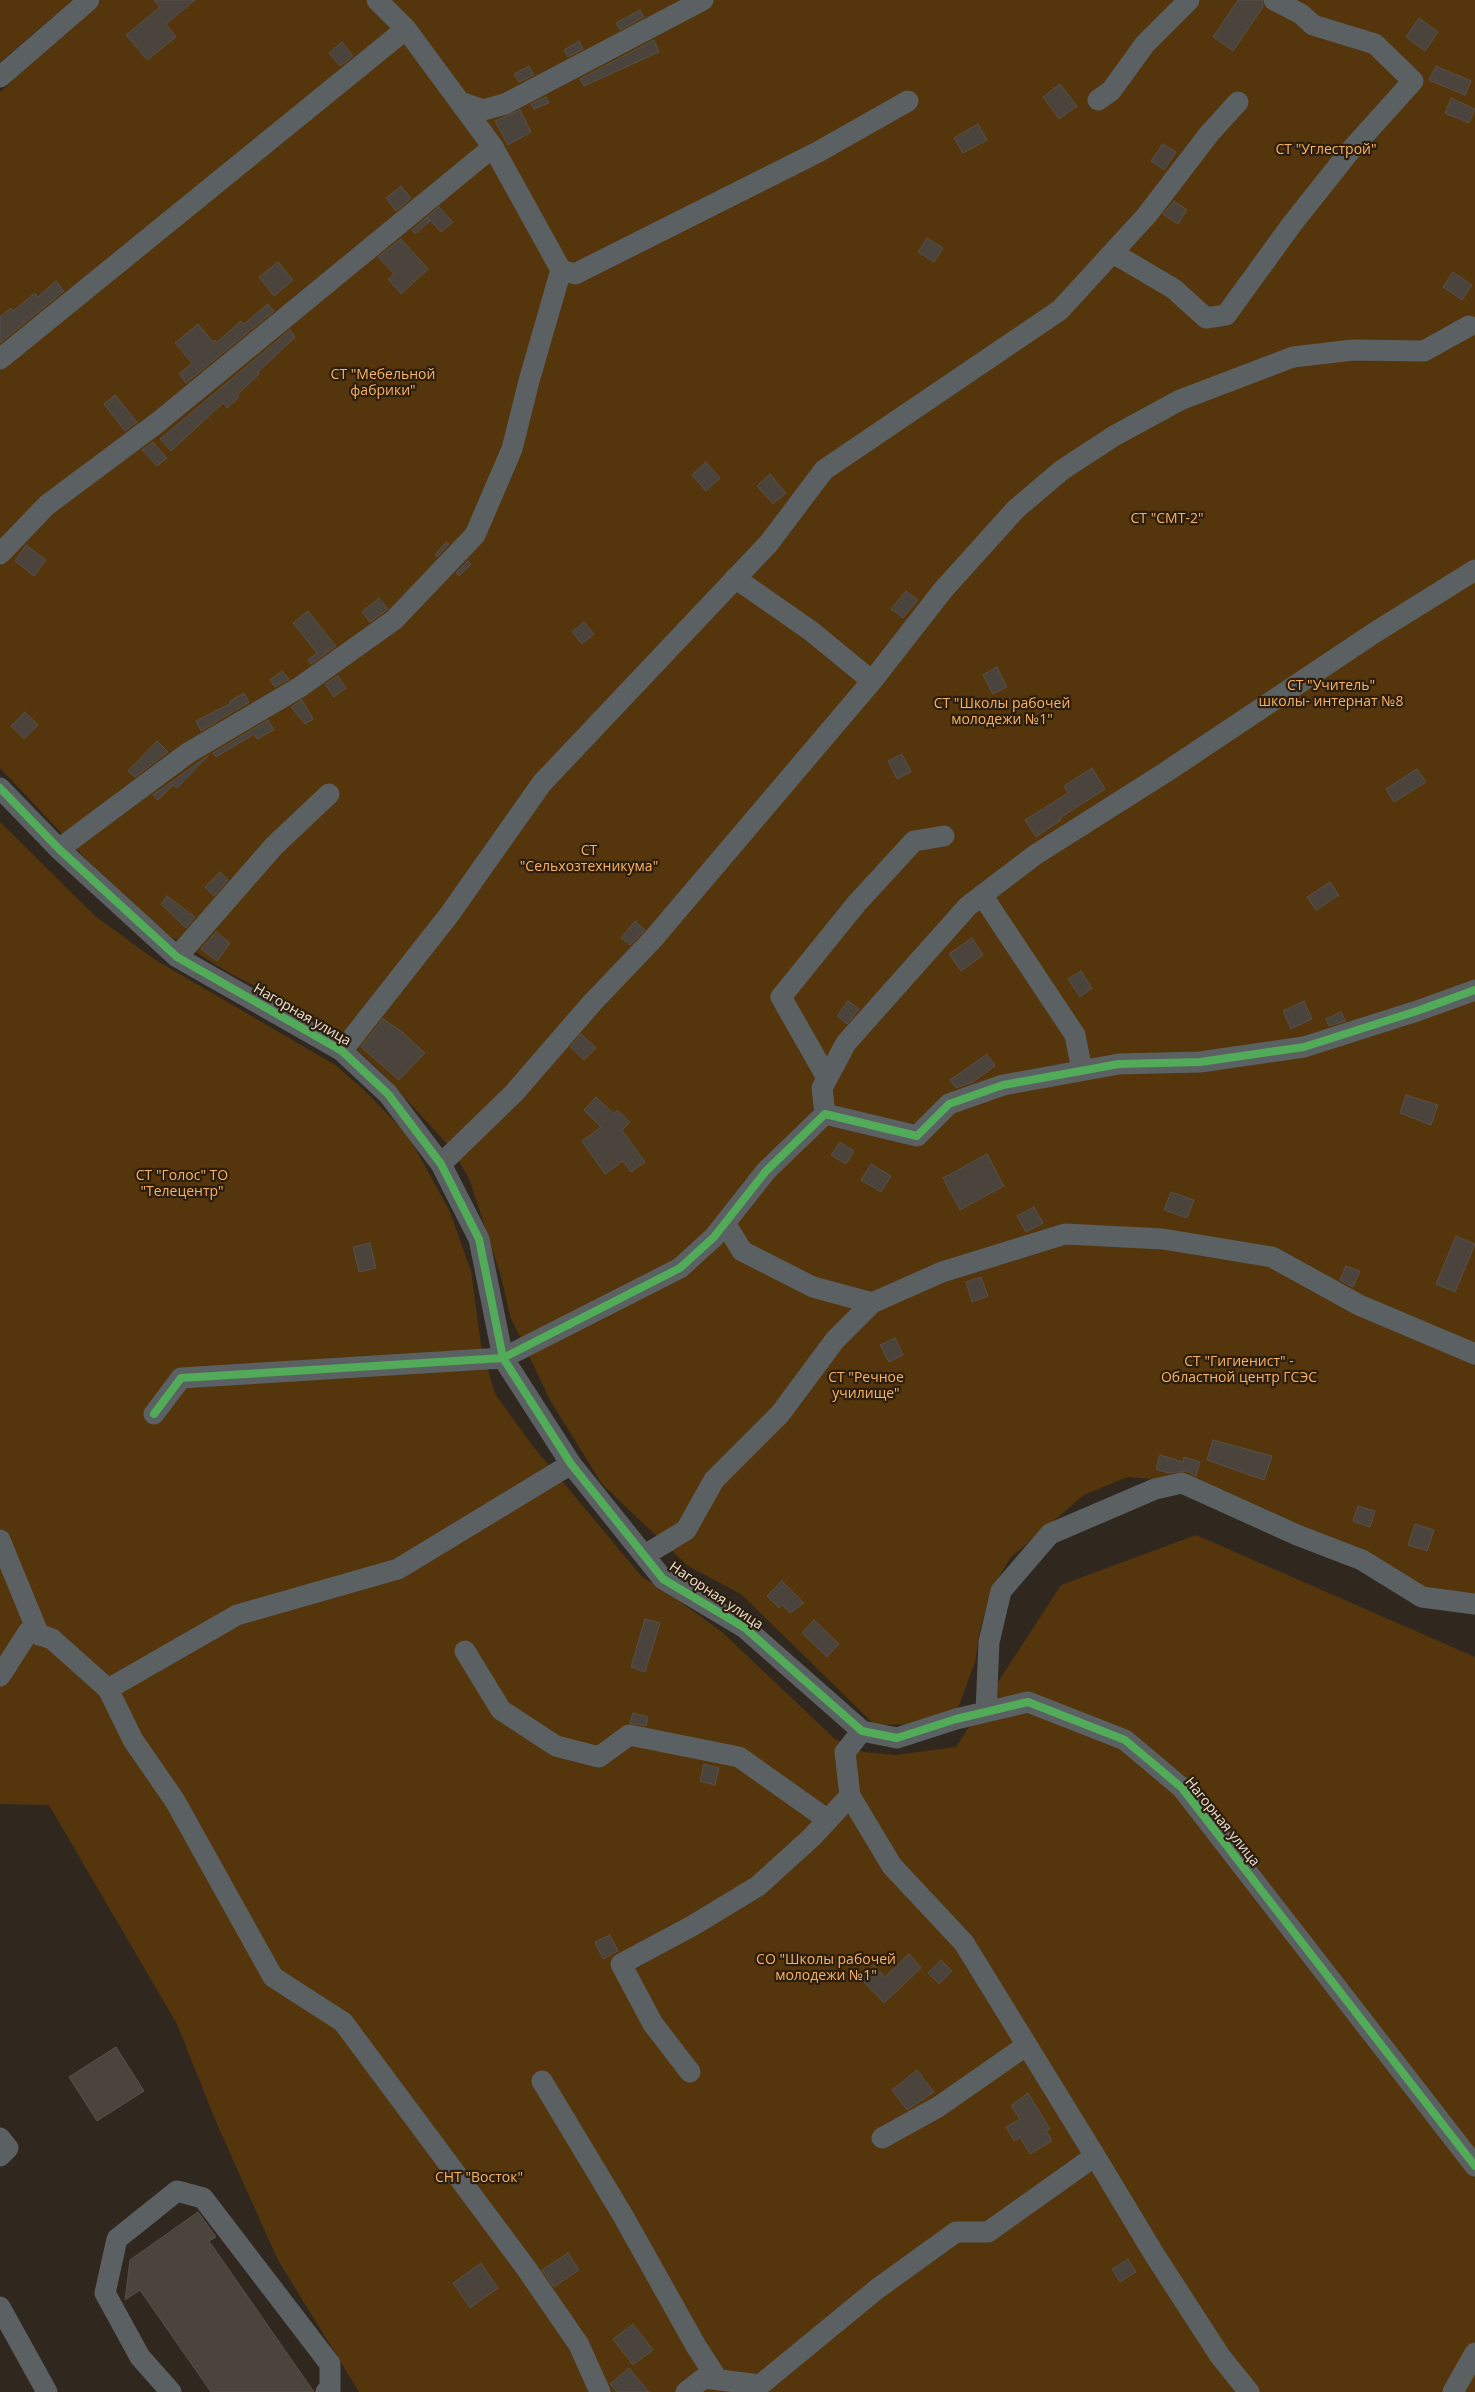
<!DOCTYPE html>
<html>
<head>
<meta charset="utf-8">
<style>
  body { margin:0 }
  canvas { display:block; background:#30281f }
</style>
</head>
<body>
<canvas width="1475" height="2392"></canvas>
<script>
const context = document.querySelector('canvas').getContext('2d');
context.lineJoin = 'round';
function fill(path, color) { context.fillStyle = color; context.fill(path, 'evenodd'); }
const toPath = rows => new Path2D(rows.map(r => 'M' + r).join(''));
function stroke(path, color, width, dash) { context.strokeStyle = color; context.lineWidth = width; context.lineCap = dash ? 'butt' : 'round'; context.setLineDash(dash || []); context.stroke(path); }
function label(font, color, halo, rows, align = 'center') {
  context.font = font + ' "Open Sans",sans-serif'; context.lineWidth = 4.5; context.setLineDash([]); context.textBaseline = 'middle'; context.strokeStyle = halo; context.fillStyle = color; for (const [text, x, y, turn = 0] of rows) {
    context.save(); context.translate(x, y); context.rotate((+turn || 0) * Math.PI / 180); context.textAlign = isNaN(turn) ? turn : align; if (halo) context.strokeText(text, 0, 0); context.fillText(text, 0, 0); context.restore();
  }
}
fill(toPath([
  [0,0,73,0,0,62],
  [101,0,1475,0,1475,1601,1435,1594,1182,1481,1127,1477,1084,1495,1010,1558,991,1591,980,1629,975,1662,957,1711,916,1724,875,1725,741,1594,688,1566,602,1484,550,1400,510,1316,501,1276,469,1178,450,1147,384,1075,342,1036,283,1000,231,974,166,934,84,857,0,768,0,92,11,82,20,69],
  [0,822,95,916,154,959,335,1065,362,1088,408,1135,450,1212,471,1271,481,1345,495,1394,532,1445,642,1577,661,1588,722,1632,835,1739,864,1752,895,1755,956,1747,1061,1585,1196,1535,1475,1657,1475,2392,359,2392,278,2260,217,2124,177,2024,49,1805,0,1804]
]), '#54350c');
const building = toPath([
  [154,0,195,0,166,24,176,37,147,60,126,35,160,7,154,0],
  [1238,0,1262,0,1263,7,1233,51,1213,37,1238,0],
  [640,10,644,17,620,30,616,23,640,10],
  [1419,18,1438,32,1425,51,1406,37,1419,18],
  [654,40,659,52,584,86,580,79,654,40],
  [579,41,583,49,568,57,564,50,579,41],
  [342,42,353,56,340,66,329,53,342,42],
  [529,66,534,75,519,82,514,74,529,66],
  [1436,66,1471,81,1465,95,1429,80,1436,66],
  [1060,84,1077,106,1059,119,1043,97,1060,84],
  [546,97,549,103,534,109,531,104,546,97],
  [1451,98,1475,109,1469,123,1445,113,1451,98],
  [520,110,531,132,508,145,495,121,520,110],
  [978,124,987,140,963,153,954,138,978,124],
  [1163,144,1176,152,1164,170,1151,161,1163,144],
  [401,186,411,198,396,211,386,198,401,186],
  [1174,201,1187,210,1178,224,1163,214,1174,201],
  [439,207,453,222,441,232,427,217,439,207],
  [427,217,430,221,415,234,412,230,427,217],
  [927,238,943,248,934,262,918,252,927,238],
  [401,239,428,269,401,294,388,279,394,274,378,257,401,239],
  [278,262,293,280,274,296,259,277,278,262],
  [1453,272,1472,285,1462,300,1443,287,1453,272],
  [56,281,64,291,0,343,0,317,11,308,13,311,35,293,38,297,56,281],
  [268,304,274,311,186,383,179,374,192,363,175,343,198,324,213,342,215,340,217,342,241,321,244,324,268,304],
  [290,330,295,337,258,372,259,374,237,395,239,397,227,408,223,403,171,451,160,439,290,330],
  [115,395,137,422,125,431,104,404,115,395],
  [153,442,167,458,157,466,142,450,153,442],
  [706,462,720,478,706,491,692,475,706,462],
  [770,474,786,493,773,504,757,486,770,474],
  [446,542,449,544,437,557,435,555,446,542],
  [26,545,46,560,34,576,15,561,26,545],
  [468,561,471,564,459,576,456,573,468,561],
  [906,591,918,600,903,618,891,609,906,591],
  [379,598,388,609,370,622,362,612,379,598],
  [308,611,336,646,311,664,308,660,317,653,293,623,308,611],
  [584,622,594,634,582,644,572,632,584,622],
  [997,667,1007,687,993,694,983,675,997,667],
  [282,671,289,679,275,687,270,680,282,671],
  [338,676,346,688,334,697,325,684,338,676],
  [244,693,249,702,201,731,196,721,231,703,230,701,244,693],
  [302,700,313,719,305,724,291,707,302,700],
  [25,712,38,725,24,739,11,726,25,712],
  [268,720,274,730,257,739,254,734,216,757,213,753,268,720],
  [157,741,168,752,135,777,128,771,157,741],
  [902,754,911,772,897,779,888,761,902,754],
  [209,755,177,788,173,785,158,800,153,795,209,755],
  [1092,768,1105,789,1060,818,1061,820,1036,837,1025,820,1068,793,1064,786,1092,768],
  [1417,769,1426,782,1394,802,1386,789,1417,769],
  [220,872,228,880,214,896,205,887,220,872],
  [1330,882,1339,895,1316,910,1307,897,1330,882],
  [167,896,195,917,186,928,161,904,167,896],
  [635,921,645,930,630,945,621,938,635,921],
  [216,932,230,943,217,961,201,949,216,932],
  [972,938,983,955,961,971,949,954,972,938],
  [1081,971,1092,988,1080,997,1068,979,1081,971],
  [848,1001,859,1009,847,1024,837,1016,848,1001],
  [1304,1001,1312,1019,1291,1029,1283,1011,1304,1001],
  [1341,1012,1346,1021,1329,1026,1326,1019,1341,1012],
  [383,1019,401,1031,425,1053,399,1080,361,1047,383,1019],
  [581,1034,596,1048,584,1060,570,1047,581,1034],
  [987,1054,995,1066,973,1082,956,1088,950,1080,987,1054],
  [1406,1095,1438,1105,1431,1125,1400,1113,1406,1095],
  [596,1097,614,1114,617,1110,630,1122,622,1130,645,1162,631,1172,623,1161,605,1174,582,1141,601,1127,584,1110,596,1097],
  [840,1142,854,1151,846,1164,831,1155,840,1142],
  [987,1154,1004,1186,960,1210,943,1178,987,1154],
  [871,1164,891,1176,881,1192,861,1180,871,1164],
  [1171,1192,1194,1200,1187,1218,1164,1210,1171,1192],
  [1034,1207,1043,1223,1026,1232,1017,1216,1034,1207],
  [1456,1236,1475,1244,1455,1292,1436,1284,1456,1236],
  [370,1243,376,1268,359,1272,353,1247,370,1243],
  [1346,1266,1360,1271,1353,1287,1340,1280,1346,1266],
  [981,1277,988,1296,972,1302,966,1282,981,1277],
  [895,1338,903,1355,889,1362,880,1345,895,1338],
  [1213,1440,1272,1456,1264,1480,1207,1460,1213,1440],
  [1160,1455,1183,1462,1184,1457,1200,1462,1196,1476,1187,1471,1168,1473,1156,1469,1160,1455],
  [1358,1506,1375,1511,1370,1527,1353,1521,1358,1506],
  [1415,1524,1434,1530,1427,1551,1408,1545,1415,1524],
  [782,1581,804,1603,790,1613,782,1605,779,1608,767,1596,782,1581],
  [645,1619,660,1623,645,1672,631,1667,645,1619],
  [814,1620,839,1644,827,1657,802,1633,814,1620],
  [633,1713,648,1717,646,1726,630,1723,633,1713],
  [704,1764,719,1768,715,1785,700,1781,704,1764],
  [610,1935,618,1951,603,1959,595,1942,610,1935],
  [909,1954,921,1968,884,2003,860,1978,874,1965,885,1977,909,1954],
  [941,1960,952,1971,939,1984,928,1973,941,1960],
  [116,2047,144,2091,97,2121,69,2077,116,2047],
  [917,2070,934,2092,907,2110,892,2090,917,2070],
  [1028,2093,1050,2129,1046,2131,1052,2141,1030,2154,1020,2137,1014,2141,1006,2127,1020,2119,1011,2106,1028,2093],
  [198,2212,216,2237,209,2241,314,2392,211,2392,140,2290,125,2300,130,2260,198,2212],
  [568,2253,579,2270,554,2287,542,2270,568,2253],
  [1128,2259,1136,2272,1120,2282,1112,2269,1128,2259],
  [481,2263,498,2288,470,2308,453,2283,481,2263],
  [633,2324,653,2350,633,2365,613,2339,633,2324],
  [629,2368,649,2392,617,2392,610,2384,629,2368]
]);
fill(building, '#4b443d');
stroke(building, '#585048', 1);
stroke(toPath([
  [0,77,89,0],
  [1098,100,1111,91,1145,44,1189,0],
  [461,102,483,110,505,104,703,0],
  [1113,253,1174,289,1206,318,1226,315,1292,224,1350,151,1413,81,1375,44,1313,25,1301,14,1274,0],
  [561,270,575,274,818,152,908,101],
  [0,359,406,29],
  [0,554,47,505,157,423,493,147],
  [735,578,811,631,872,681],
  [0,788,59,849,177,957,342,1051,388,1094,441,1164,479,1239,503,1358,571,1464,663,1579,745,1628,862,1731,897,1738,956,1719,1028,1702,1125,1740,1182,1788,1475,2166],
  [59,849,188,753,300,687,394,620,475,535,512,449,529,381,561,270,493,147,406,29,377,0],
  [982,895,1075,1035,1082,1070],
  [177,957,274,846,329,794],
  [342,1051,449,915,542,783,769,543,824,470,1060,310,1147,215,1209,134,1238,102],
  [827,1078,781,997,857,903,914,841,944,836],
  [825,1114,822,1088,846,1043,968,906,1035,855,1166,772,1374,633,1475,570],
  [441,1164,514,1093,592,1003,653,939,872,681,943,590,1016,509,1062,470,1114,436,1180,400,1293,357,1353,350,1424,351,1469,326],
  [725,1223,742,1251,813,1287,872,1303,942,1272,1065,1234,1163,1239,1272,1257,1359,1305,1475,1354],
  [154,1414,181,1378,503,1358,680,1268,714,1237,766,1171,825,1114,917,1136,949,1104,1003,1085,1119,1064,1200,1062,1304,1047,1417,1011,1475,990],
  [0,1540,39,1635],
  [645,1555,686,1530,714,1480,780,1414,835,1340,872,1303],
  [465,1651,501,1710,556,1746,599,1757,629,1735,739,1757,828,1820],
  [0,1676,29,1631,52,1639,108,1689,133,1740,175,1801,273,1977,343,2022,526,2268,579,2345,600,2392],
  [108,1689,237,1615,398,1569,571,1464],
  [986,1712,989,1642,1001,1591,1050,1534,1155,1489,1182,1483,1297,1535,1362,1560,1422,1597,1475,1604],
  [690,2072,653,2024,621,1964,692,1926,758,1886,812,1837,850,1796],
  [542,2081,622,2214,696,2346,718,2380],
  [0,2138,8,2148,0,2156],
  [882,2138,938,2107,1027,2045],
  [1095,2156,1154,2254,1220,2356,1249,2392],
  [0,2307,47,2392],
  [171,2392,140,2357,105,2293,117,2239,177,2191,203,2198,330,2364,330,2390,326,2392],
  [686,2392,704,2378,760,2385,877,2289,956,2232,988,2232,1095,2156,964,1943,892,1866,850,1796,845,1752,862,1731],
  [1453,2392,1475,2353]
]), '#5b6062', 21);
stroke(toPath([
  [0,788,59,849,177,957,342,1051,388,1094,441,1164,479,1239,503,1358,571,1464,663,1579,745,1628,862,1731,897,1738,956,1719,1028,1702,1125,1740,1182,1788,1475,2166],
  [154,1414,181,1378,503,1358,680,1268,714,1237,766,1171,825,1114,917,1136,949,1104,1003,1085,1119,1064,1200,1062,1304,1047,1417,1011,1475,990]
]), '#51ab58', 8);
label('14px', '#f8b367', '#2d1e0d', [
  ["СТ \"Углестрой\"",1326,150],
  ["СТ \"Мебельной",383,375],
  ["фабрики\"",383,391],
  ["СТ \"СМТ-2\"",1167,519],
  ["СТ \"Учитель\"",1331,686],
  ["школы- интернат №8",1331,702],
  ["СТ \"Школы рабочей",1002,704],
  ["молодежи №1\"",1002,720],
  ["СТ",589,851],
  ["\"Сельхозтехникума\"",589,867],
  ["СТ \"Голос\" ТО",182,1176],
  ["\"Телецентр\"",182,1192],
  ["СТ \"Гигиенист\" -",1239,1362],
  ["Областной центр ГСЭС",1239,1378],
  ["СТ \"Речное",866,1378],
  ["училище\"",866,1394],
  ["СО \"Школы рабочей",826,1960],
  ["молодежи №1\"",826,1976],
  ["СНТ \"Восток\"",479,2178]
]);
label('14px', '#eae0d5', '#2d1e0d', [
  ["Нагорная улица",302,1015,30],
  ["Нагорная улица",716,1596,34],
  ["Нагорная улица",1222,1822,51]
]);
</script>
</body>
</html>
